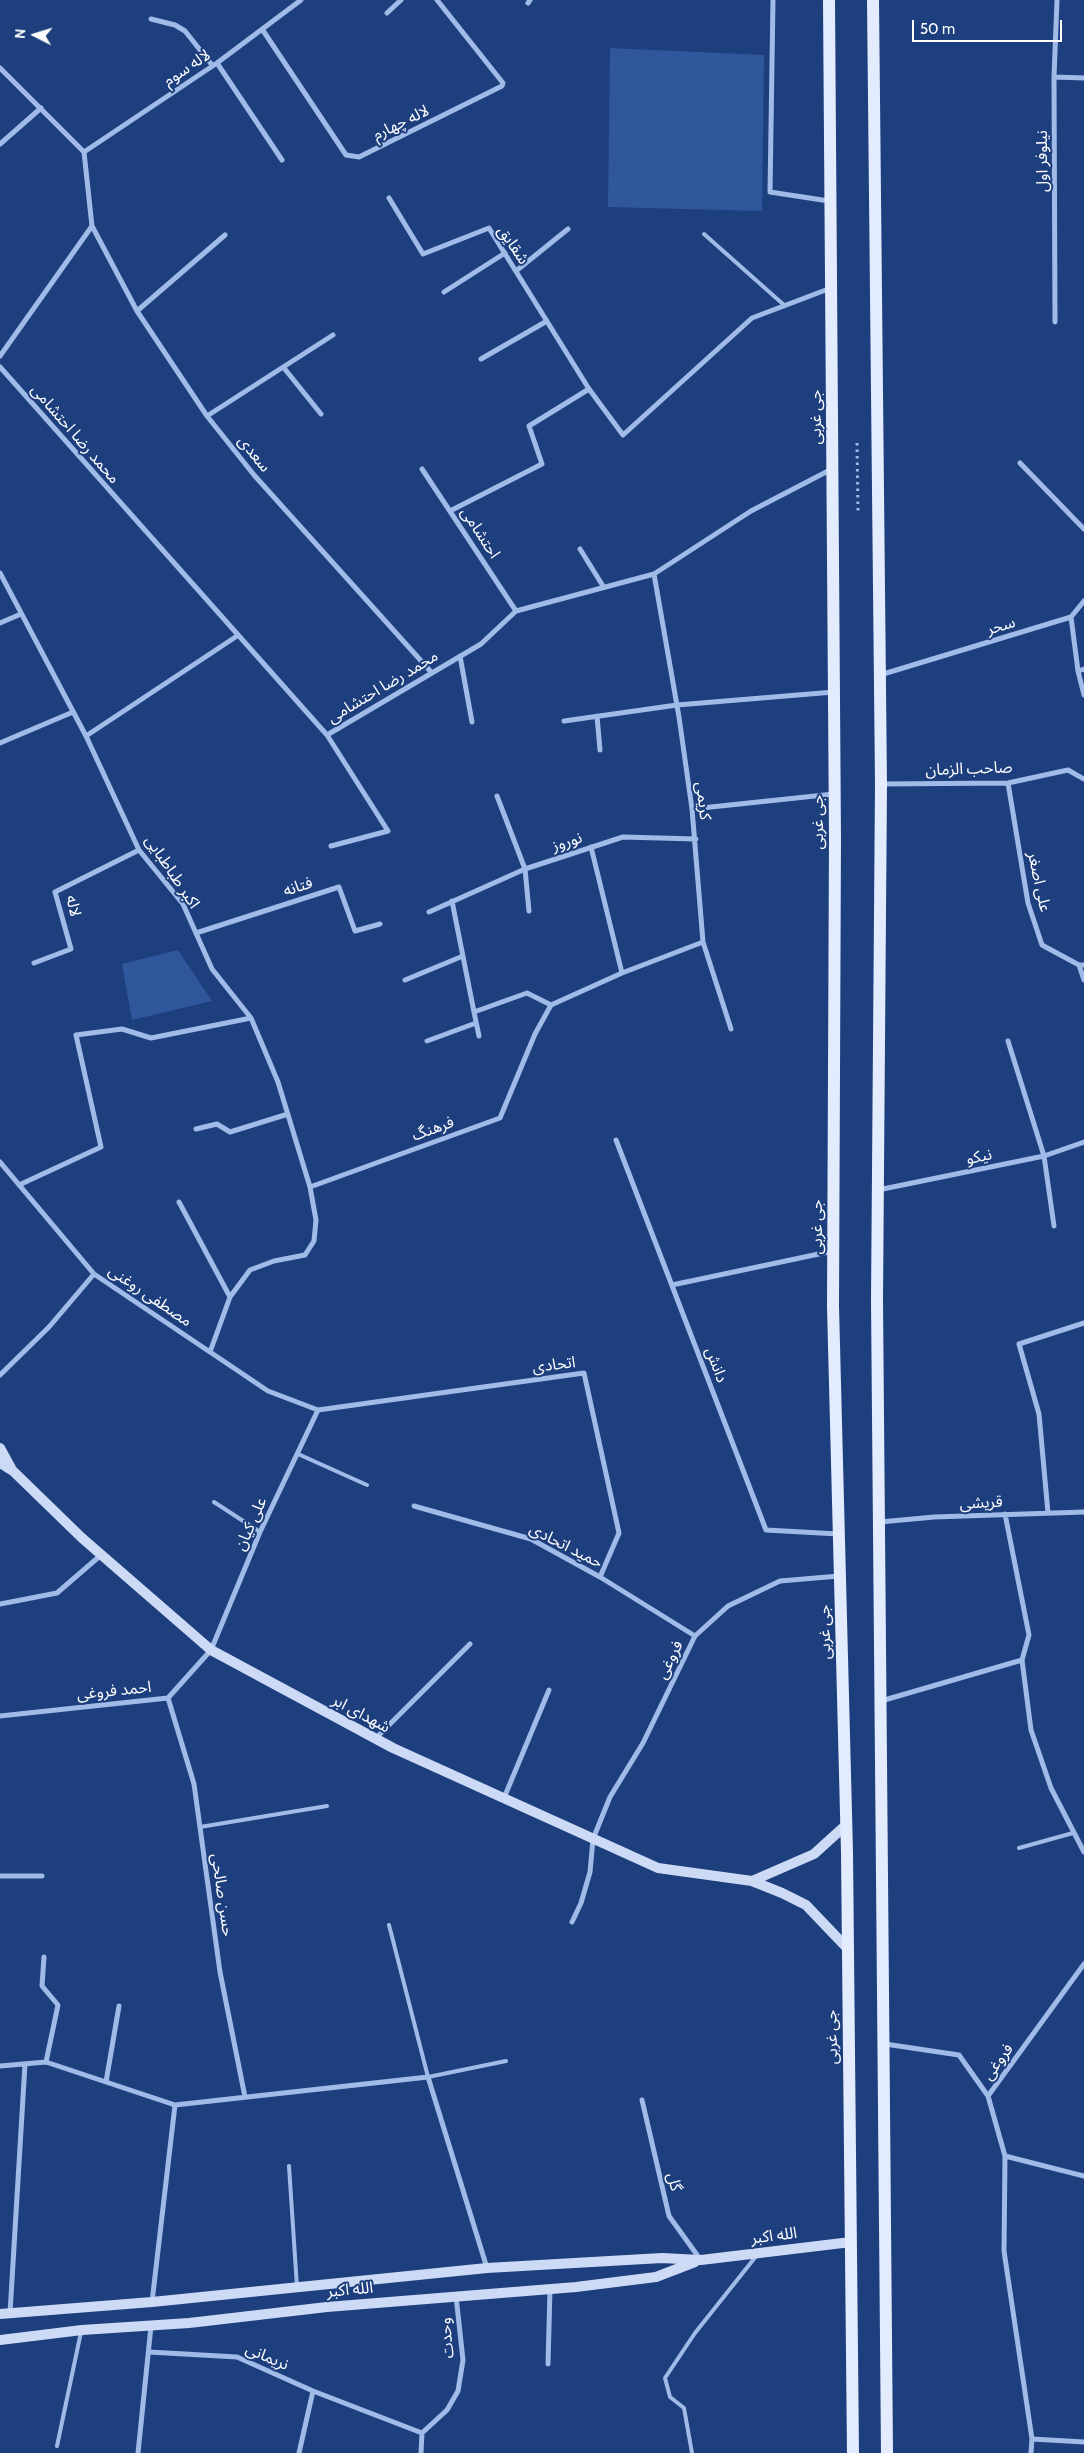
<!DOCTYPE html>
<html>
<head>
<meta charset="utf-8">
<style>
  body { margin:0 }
  #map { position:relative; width:1084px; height:2453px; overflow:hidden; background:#1e3f7e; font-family:Cabin,sans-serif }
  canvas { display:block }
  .north { position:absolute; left:10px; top:10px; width:50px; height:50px; -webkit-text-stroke:4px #1e3f7e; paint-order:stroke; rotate:275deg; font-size:14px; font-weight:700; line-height:20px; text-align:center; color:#fff }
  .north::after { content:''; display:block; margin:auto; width:18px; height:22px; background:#fff; clip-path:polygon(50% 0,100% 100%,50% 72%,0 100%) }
  .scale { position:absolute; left:912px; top:20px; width:150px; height:22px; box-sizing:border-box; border:2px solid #fff; border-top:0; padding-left:6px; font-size:15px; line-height:18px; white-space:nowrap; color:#fff; -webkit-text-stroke:4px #1e3f7e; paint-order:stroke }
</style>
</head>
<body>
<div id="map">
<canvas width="1084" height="2453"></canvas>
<div class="north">N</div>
<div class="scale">50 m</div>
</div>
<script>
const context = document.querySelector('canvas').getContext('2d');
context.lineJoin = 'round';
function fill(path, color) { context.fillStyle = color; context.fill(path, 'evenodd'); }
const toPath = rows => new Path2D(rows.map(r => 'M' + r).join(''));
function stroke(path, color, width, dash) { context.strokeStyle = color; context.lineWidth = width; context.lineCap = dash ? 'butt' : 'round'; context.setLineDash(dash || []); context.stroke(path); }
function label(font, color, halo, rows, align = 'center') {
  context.font = font + ' Cabin,"Noto Sans Arabic",sans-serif'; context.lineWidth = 4; context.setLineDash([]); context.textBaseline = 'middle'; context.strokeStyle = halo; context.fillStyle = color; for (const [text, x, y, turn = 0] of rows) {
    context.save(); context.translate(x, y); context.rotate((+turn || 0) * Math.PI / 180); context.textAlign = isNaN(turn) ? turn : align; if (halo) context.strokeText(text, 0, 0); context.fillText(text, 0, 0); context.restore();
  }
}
fill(toPath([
  [610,48,764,55,762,211,608,207],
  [178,950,212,1001,132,1020,122,964]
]), '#30579c');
stroke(toPath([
  [857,443,858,512]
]), '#a1bbe8', 3, [2.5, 4]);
stroke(toPath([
  [704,234,784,305],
  [298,1454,367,1485],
  [214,1502,260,1532],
  [200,1827,327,1806],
  [1019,1848,1073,1833],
  [389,1925,428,2077,506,2061],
  [289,2166,297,2287],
  [57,2446,81,2332],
  [692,2453,684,2408,670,2397,665,2378,695,2333,757,2255]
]), '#a1bbe8', 4);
stroke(toPath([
  [773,0,770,192,829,201],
  [528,3,530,0],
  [387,13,401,0],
  [151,19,175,25,185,31,212,65],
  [262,29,346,155,359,157,502,86,503,83,437,0],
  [217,63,282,160],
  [0,68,84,152,92,226,0,356],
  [1054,77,1084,78],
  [0,144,41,108],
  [84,152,217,63,301,0],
  [389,198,423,254,489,228,589,389,623,435,752,318,831,288],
  [92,226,137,311,207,416,254,475,432,673],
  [516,271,568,229],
  [444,292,505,253],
  [137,311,225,235],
  [1055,322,1054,77,1057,0],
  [481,359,547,321],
  [0,367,327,735,388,831,331,846],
  [284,368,321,414],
  [207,416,333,335],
  [1020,463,1084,529],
  [422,469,516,611],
  [450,511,542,464,529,426,589,389],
  [580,549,603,586],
  [0,573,86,736,139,850,183,904,212,969,251,1018,278,1082,310,1187],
  [654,574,679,717,692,809,703,942,731,1029],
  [1071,617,1084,601],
  [0,623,21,614],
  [460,656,472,722],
  [1078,671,1084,695],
  [880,675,1071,617,1078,671,1084,669],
  [597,716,600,750],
  [564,721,677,705,834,692],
  [327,735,481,644,516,611,654,574,751,511,830,470],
  [86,736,237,636],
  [0,743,73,712],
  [1008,783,1028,903,1042,945,1079,965,1084,965],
  [881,784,1008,783,1068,770,1084,779],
  [497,796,525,869,529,911],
  [692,809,834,794],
  [591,847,622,973],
  [452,901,474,1012,527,993,551,1005],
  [429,912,525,869,623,837,696,839],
  [196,933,339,887,355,931,380,924],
  [34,963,71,949,55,892,139,850],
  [1079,965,1084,980],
  [405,980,463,956],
  [474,1012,479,1036],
  [427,1041,476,1023],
  [1008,1041,1044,1156,1054,1226],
  [196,1129,217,1124,230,1132,288,1114],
  [616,1140,766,1530,838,1534],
  [0,1162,94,1274,268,1391,318,1410,584,1373,619,1533,600,1577],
  [19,1185,101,1147,76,1035,122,1029,151,1038,251,1018],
  [878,1190,1044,1156,1084,1142],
  [179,1202,230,1297],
  [672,1285,833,1251],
  [210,1352,230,1297,250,1270,274,1261,305,1255,314,1241,316,1220,310,1187,500,1118,535,1034,551,1005,622,973,703,942],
  [0,1375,49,1327,94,1274],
  [414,1506,531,1539,600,1577,695,1636],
  [1048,1513,1039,1414,1019,1344,1084,1323],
  [1005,1514,1029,1635,1022,1660,1031,1730,1051,1788,1084,1852],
  [880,1522,934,1517,1084,1512],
  [0,1604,57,1593,101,1555],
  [168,1698,194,1784,220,1972,245,2097],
  [881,1701,1022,1660],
  [0,1716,168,1698,211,1650,260,1532,318,1410],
  [375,1739,470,1644],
  [504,1798,549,1690],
  [0,1876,42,1876],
  [572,1922,581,1903,590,1872,593,1839,610,1797,643,1743,695,1636,728,1606,780,1581,839,1576],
  [44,1957,42,1986,58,2005,46,2062],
  [885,2044,959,2055,988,2096,1084,1964],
  [0,2066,46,2062,175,2105,428,2077,487,2268],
  [106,2082,119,2006],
  [988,2096,1005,2156,1004,2251,1032,2439,1031,2453],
  [642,2100,669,2216,700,2259],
  [1005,2156,1084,2176],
  [152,2302,175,2105],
  [10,2313,25,2064],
  [149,2352,237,2357,313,2391,422,2433],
  [548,2364,550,2289],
  [1032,2439,1084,2442],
  [138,2453,151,2326],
  [299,2453,313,2391],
  [421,2453,422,2433,447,2410,458,2391,463,2360,456,2296]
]), '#a1bbe8', 5);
stroke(toPath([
  [0,1448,12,1470],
  [0,1463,13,1471,82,1538,211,1650,393,1748,658,1868,752,1881,782,1893,806,1905,848,1949],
  [752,1881,814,1854,846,1825],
  [0,2314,152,2302,487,2268,662,2258,701,2260,851,2242],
  [0,2340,82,2330,189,2323,327,2307,576,2287,656,2277,695,2262]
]), '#ccdaf6', 10);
stroke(toPath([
  [829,0,835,838,833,1306,847,1852,853,2453],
  [873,0,881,784,877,1300,887,2453]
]), '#e3ebfe', 12);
label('16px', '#fff', '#1e3f7e', [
  ["لاله سوم",187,68,-34],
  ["لاله چهارم",401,123,-26],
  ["نیلوفر اول",1042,161,-90],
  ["شقایق",513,245,56],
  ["جی غربی",816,417,-90],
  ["محمد رضا احتشامی",75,434,49],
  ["سعدی",254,454,51],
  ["احتشامی",480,533,57],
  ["سحر",1001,626,-17],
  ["محمد رضا احتشامی",383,687,-31],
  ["صاحب الزمان",969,769,-2],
  ["کریمی",703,801,83],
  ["جی غربی",818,822,-90],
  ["نوروز",567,842,-18],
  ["اکبر طباطبایی",172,872,56],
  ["علی اصغر",1039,882,78],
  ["فتانه",298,887,-18],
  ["لاله",73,906,78],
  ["فرهنگ",433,1129,-20],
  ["نیکو",979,1157,-12],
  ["جی غربی",817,1227,-90],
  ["مصطفی روغنی",150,1296,34],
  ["اتحادی",554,1365,-7],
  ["دانش",716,1365,69],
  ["قریشی",981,1503,-3],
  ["علی کیان",251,1524,-66],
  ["حمید اتحادی",566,1546,27],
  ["جی غربی",825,1632,-91],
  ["فروغی",670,1660,-64],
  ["احمد فروغی",114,1691,-6],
  ["شهدای ابر",361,1714,28],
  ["حسن صالحی",222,1895,82],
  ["جی غربی",832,2037,-91],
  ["فروغی",998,2062,-54],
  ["گل",674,2182,77],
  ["الله اکبر",774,2236,-7],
  ["الله اکبر",350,2290,-5],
  ["وحدت",447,2338,-95],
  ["نریمانی",267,2357,23]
]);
</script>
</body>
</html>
